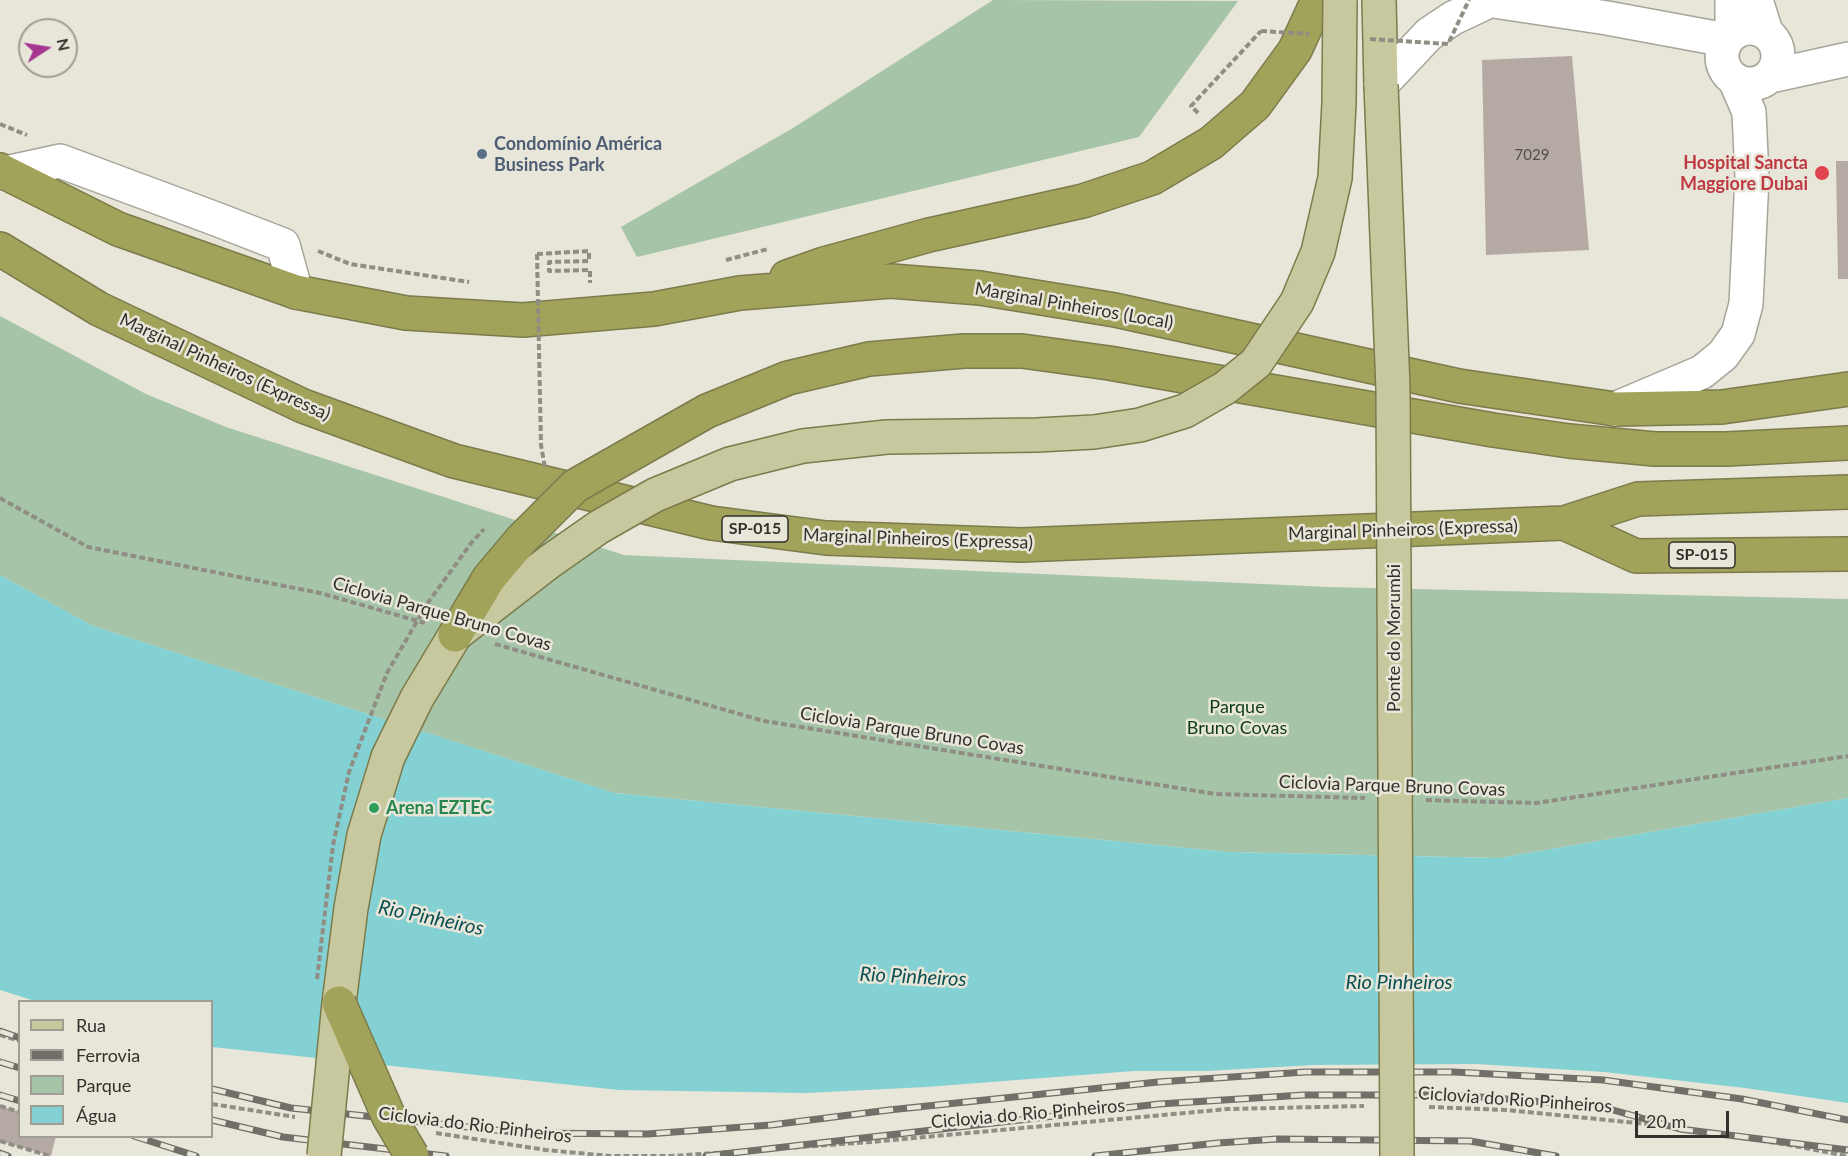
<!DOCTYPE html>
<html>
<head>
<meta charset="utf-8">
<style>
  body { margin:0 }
  #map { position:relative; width:1848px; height:1156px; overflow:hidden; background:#e8e5d9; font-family:Lato,sans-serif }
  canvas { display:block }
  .legend { position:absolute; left:18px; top:1000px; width:195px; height:138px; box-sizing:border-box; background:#e8e5d9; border:2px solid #9f9d94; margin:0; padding:8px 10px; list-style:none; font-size:18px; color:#32312c }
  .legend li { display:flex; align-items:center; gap:12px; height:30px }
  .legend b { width:30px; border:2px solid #9f9d94 }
  .north { position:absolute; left:18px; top:18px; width:60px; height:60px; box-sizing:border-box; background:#e8e5d9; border:2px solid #9f9d94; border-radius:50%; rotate:78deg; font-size:16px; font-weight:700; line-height:24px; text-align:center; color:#32312c }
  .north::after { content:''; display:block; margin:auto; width:21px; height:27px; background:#a63591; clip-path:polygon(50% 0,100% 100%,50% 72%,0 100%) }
  .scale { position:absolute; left:1635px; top:1111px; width:94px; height:27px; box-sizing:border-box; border:3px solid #32312c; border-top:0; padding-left:8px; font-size:18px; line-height:21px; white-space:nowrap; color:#32312c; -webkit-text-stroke:4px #e8e5d9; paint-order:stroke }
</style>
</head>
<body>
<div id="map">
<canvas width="1848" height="1156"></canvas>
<ul class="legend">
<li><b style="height:8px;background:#c7c89d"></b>Rua</li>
<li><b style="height:8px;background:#716f68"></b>Ferrovia</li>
<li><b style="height:16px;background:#a6c4a7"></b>Parque</li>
<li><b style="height:16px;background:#84d1d3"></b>Água</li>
</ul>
<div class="north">N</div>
<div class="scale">20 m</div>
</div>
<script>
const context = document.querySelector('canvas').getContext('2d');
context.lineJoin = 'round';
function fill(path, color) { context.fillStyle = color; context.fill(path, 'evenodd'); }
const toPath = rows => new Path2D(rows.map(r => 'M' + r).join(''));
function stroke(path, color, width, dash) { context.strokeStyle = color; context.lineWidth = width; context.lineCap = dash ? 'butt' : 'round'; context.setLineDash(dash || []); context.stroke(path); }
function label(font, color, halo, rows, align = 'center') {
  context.font = font + ' Lato,sans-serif'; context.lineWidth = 5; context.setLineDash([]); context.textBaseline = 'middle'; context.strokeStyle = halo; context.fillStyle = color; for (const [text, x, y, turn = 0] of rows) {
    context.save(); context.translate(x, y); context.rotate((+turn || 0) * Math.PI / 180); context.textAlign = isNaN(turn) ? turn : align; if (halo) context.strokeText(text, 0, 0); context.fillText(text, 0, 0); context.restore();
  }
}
fill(toPath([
  [993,0,1238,1,1139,137,637,257,621,227,793,128],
  [0,316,146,394,226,427,624,555,1328,587,1848,599,1848,798,1499,858,1229,852,615,793,93,626,0,575]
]), '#a6c4a7');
fill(toPath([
  [0,575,93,626,615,793,1229,852,1499,858,1848,798,1848,1103,1745,1088,1604,1072,1476,1064,1314,1065,1207,1071,1134,1071,926,1087,806,1093,619,1090,212,1047,212,1002,35,1001,0,990]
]), '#84d1d3');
fill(toPath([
  [1572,56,1589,250,1486,255,1482,60],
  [1836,161,1848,161,1848,279,1838,279],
  [0,1106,20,1112,20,1136,56,1136,51,1156,0,1141]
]), '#b5a9a4');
const minor = toPath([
  [1487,0,1607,18,1726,40],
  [1756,0,1766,32],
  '1722 56a28 28 0 1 1 56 0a28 28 0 1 1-56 0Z',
  [1732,34,1732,0],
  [1771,76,1848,59],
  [1381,85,1429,34,1453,18,1489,1],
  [5,173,60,161,216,219,283,245,296,292],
  [1615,409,1702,372,1723,355,1738,334,1746,304,1752,177,1749,112,1735,80]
]);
const major = toPath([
  [1379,0,1381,85],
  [339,1003,351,908,364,835,388,757,417,698,455,635]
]);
const highway = toPath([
  [0,170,118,229,296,292,406,313,523,320,654,309,740,293,891,281,980,288,1115,310,1459,386,1615,409,1722,407,1848,389],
  [0,249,99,309,303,406,454,461,711,523,826,538,1021,545,1564,523,1636,556,1848,554],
  [787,277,824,264,929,235,1083,201,1152,178,1211,143,1255,105,1295,50,1318,0],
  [1022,351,1109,363,1493,430,1569,441,1655,449,1726,449,1848,443],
  [1564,523,1638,499,1848,492]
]);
stroke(minor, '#a7a59a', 36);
stroke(major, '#7b7b4b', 36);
stroke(highway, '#7b7b4b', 36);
stroke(toPath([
  [1198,113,1191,106,1261,31],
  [0,124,27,135],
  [318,251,350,264,469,282],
  [537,254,589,251,589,261,549,262,549,271,590,270,590,283],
  [726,260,768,249],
  [0,498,88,547,320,593,425,623],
  [495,644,764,721,1215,794,1365,798],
  [1426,800,1536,803,1848,756],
  [0,1035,20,1041],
  [212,1104,295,1117],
  [0,1106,20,1112],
  [1429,1107,1507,1110,1657,1125,1789,1145,1847,1156],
  [436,1133,546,1150,610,1156,672,1156,871,1142,1228,1109,1364,1106],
  [0,1141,50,1156]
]), '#8f8d84', 4, [6, 3]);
stroke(minor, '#fff', 33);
stroke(major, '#c7c89d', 33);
stroke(highway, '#a2a35b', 33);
const rail = toPath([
  [0,1031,20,1038],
  [0,1062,20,1068],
  [212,1089,291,1108,523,1133,647,1134,771,1125,889,1110,1158,1082,1305,1072,1454,1072,1603,1080,1742,1099,1848,1120],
  [0,1095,20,1101],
  [212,1120,283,1137,446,1156],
  [134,1136,196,1156],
  [0,1153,8,1156],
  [706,1156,1159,1104,1304,1095,1453,1095,1599,1106,1680,1129,1848,1150],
  [1095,1156,1218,1143,1277,1139,1470,1141,1556,1156]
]);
stroke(rail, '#716f68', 7);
stroke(rail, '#e8e5d9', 4.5, [14]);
const majorBridge = toPath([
  [1381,85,1393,389,1397,1156],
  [456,634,549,562,599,527,655,495,730,464,803,446,887,437,1037,435,1094,432,1140,425,1185,411,1225,388,1256,363,1297,302,1318,252,1335,178,1339,103,1340,0],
  [324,1156,339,1003]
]);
const highwayBridge = toPath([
  [455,635,489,578,521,540,575,486,707,411,788,378,869,359,964,351,1022,351],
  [339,1003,389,1117,412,1156]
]);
stroke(majorBridge, '#7b7b4b', 36, []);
stroke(highwayBridge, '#7b7b4b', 36, []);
stroke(toPath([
  [1261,31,1309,34],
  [1370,39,1448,44,1469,0],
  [537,254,541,445,545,468],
  [317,979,333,845,349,772,387,673,427,604,472,542,484,529]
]), '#8f8d84', 4, [6, 3]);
stroke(majorBridge, '#c7c89d', 33);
stroke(highwayBridge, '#a2a35b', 33);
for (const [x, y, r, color] of [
  [482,154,6,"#5c6f8a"],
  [1822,173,8,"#e0444e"],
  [374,808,6,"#2e9e5b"]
]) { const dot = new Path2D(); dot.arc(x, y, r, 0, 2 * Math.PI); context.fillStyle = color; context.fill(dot); stroke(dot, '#e8e5d9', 2); }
label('15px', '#534f4a', null, [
  ["7029",1532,155]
]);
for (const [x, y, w] of [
  [755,529,66],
  [1702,555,66]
]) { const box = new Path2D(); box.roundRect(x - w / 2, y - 13, w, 26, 4.5); context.fillStyle = '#e8e5d9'; context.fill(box); stroke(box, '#32312c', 1.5); }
label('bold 16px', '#32312c', null, [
  ["SP-015",755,529],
  ["SP-015",1702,555]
]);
label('bold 18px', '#4e5e75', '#e8e5d9', [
  ["Condomínio América",494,144],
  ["Business Park",494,165]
], 'left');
label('bold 18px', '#be3a42', '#e8e5d9', [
  ["Hospital Sancta",1808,163],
  ["Maggiore Dubai",1808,184]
], 'right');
label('18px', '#32312c', '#e8e5d9', [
  ["Marginal Pinheiros (Local)",1074,306,10],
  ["Marginal Pinheiros (Expressa)",225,367,25],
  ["Marginal Pinheiros (Expressa)",1403,530,-2],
  ["Marginal Pinheiros (Expressa)",918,539,2],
  ["Ciclovia Parque Bruno Covas",442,614,16],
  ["Ponte do Morumbi",1394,638,-90],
  ["Ciclovia Parque Bruno Covas",912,731,9],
  ["Ciclovia Parque Bruno Covas",1392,786,2],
  ["Ciclovia do Rio Pinheiros",1515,1100,4],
  ["Ciclovia do Rio Pinheiros",1028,1114,-5],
  ["Ciclovia do Rio Pinheiros",475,1125,7]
]);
label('18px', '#0b3c14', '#e8e5d9', [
  ["Parque",1237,707],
  ["Bruno Covas",1237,728]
]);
label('bold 18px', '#27864d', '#e8e5d9', [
  ["Arena EZTEC",386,808]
], 'left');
label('italic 20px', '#0a5052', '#e8e5d9', [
  ["Rio Pinheiros",431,918,12],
  ["Rio Pinheiros",913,977,3],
  ["Rio Pinheiros",1399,983]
]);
</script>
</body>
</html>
